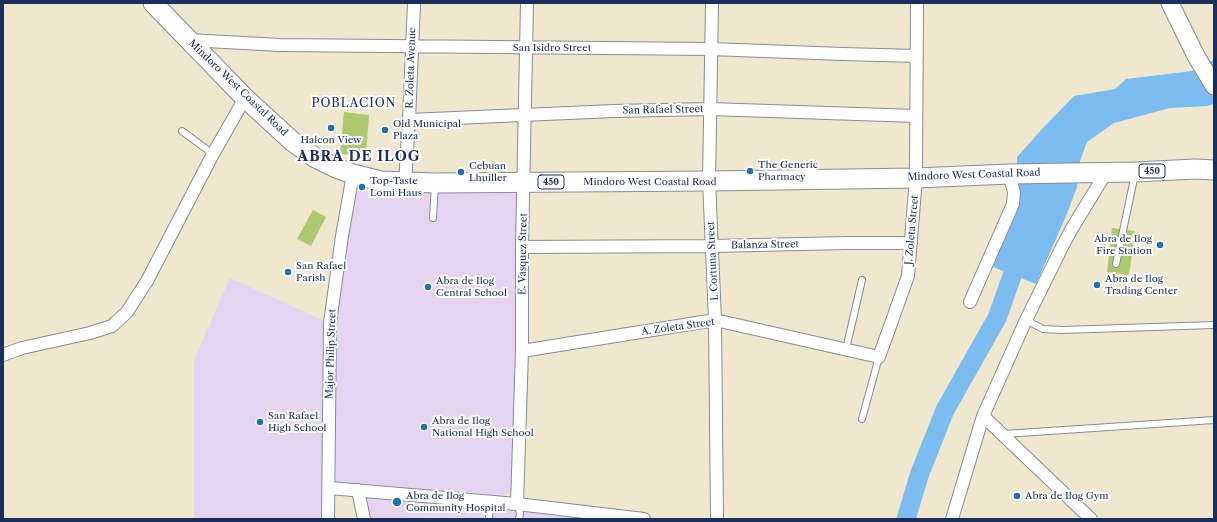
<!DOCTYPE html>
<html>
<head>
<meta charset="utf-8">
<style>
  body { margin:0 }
  #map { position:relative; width:1217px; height:522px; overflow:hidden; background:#f0e8ce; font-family:"Libre Caslon Text",serif }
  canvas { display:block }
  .frame { position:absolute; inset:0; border:4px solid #1b2f5e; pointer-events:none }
</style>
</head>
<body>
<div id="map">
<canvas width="1217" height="522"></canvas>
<div class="frame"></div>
</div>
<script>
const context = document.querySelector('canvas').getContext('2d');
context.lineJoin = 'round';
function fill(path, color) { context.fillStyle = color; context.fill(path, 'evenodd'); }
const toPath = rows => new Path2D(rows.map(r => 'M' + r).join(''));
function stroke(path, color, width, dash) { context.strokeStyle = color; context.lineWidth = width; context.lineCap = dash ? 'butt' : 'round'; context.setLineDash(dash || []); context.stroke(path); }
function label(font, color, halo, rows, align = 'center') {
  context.font = font + ' "Libre Caslon Text",serif'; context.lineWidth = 4; context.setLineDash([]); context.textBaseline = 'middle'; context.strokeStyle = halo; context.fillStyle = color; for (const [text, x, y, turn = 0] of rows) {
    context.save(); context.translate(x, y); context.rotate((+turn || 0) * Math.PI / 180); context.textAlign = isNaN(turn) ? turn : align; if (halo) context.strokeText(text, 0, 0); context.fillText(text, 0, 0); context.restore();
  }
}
fill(toPath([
  [518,190,516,372,512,488,508,494,500,496,333,482,334,327,346,239,355,191,385,193],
  [230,278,327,322,323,519,194,519,194,360],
  [364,496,494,509,589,519,368,519]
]), '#e4d3f1');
fill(toPath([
  [344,112,369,115,366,156,340,154],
  [313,210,326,217,311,246,297,239],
  [1112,228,1135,231,1129,275,1107,272]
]), '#adc86e');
fill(toPath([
  [1214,60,1214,104,1208,106,1170,108,1114,123,1087,142,1080,161,1077,187,1066,216,1036,284,993,267,1017,200,1017,157,1043,128,1074,96,1115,89,1126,79,1192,71]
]), '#7dbcf1');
stroke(toPath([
  [906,519,920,473,945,410,997,318,1021,251]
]), '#7dbcf1', 19);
const lane = toPath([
  [182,131,213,154],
  [433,218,435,184],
  [1116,264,1135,174],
  [1026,320,1043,329,1062,330,1214,325],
  [846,349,862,280],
  [862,419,879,357],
  [1004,434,1214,420],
  [517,504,520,513,519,519],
  [489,519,490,502]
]);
const street = toPath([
  [712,3,709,181,715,320,717,519],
  [188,40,280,45,711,49,843,54,917,56],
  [409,120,614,111,710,109,916,116],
  [405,182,409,120,414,3],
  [522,247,712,246,847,243,911,243],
  [970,302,1013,204,1014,192,1009,174],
  [522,351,715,320,879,357,908,276,916,178,917,3],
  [3,355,22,348,90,333,112,326,127,312,147,281,213,154,245,98],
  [983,416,1091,519],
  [329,488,517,504,644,519],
  [358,490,364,519],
  [517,504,522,351,522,247,527,3],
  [328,519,330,323,342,236,353,174],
  [952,519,983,416,1026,320,1061,249,1071,230,1107,171]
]);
const secondary = toPath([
  [1170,3,1196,56,1214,86]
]);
const primary = toPath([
  [153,3,245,98,293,142,314,157,336,168,353,174,381,181,435,183,709,181,916,178,1009,174,1135,172,1195,169,1214,170]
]);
stroke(lane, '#868c96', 8);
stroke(street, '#868c96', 14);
stroke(secondary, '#868c96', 19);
stroke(primary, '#868c96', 21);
stroke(lane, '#fff', 6);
stroke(street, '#fff', 12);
stroke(secondary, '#fff', 17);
stroke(primary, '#fff', 19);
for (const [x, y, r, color] of [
  [331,128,4,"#1f6fb2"],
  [385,130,4,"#1f6fb2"],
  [750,171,4,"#1f6fb2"],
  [461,172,4,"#1f6fb2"],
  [362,187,4,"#1f6fb2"],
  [1160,245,4,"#1f6fb2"],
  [288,272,4,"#1f6fb2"],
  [1097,285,4,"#1f6fb2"],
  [428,287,4,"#1f6fb2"],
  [260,422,4,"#1f6fb2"],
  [424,427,4,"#1f6fb2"],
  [1017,496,4,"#1f6fb2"],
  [397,502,5,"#1f6fb2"]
]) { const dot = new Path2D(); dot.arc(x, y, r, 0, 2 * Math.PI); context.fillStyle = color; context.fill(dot); stroke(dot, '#fff', 1.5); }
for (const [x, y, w] of [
  [1152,171,26],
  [551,182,26]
]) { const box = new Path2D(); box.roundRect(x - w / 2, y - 7, w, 14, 3); context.fillStyle = '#fff'; context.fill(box); stroke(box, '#1b2f5e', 1); }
label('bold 9px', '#1b2f5e', null, [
  ["450",1152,171],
  ["450",551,182]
]);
label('10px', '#1b2f5e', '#fff', [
  ["San Isidro Street",552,48],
  ["R. Zoleta Avenue",411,68,-88],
  ["Mindoro West Coastal Road",238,88,44],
  ["San Rafael Street",663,110,-1],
  ["Mindoro West Coastal Road",974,175,-2],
  ["Mindoro West Coastal Road",650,182],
  ["J. Zoleta Street",912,230,-85],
  ["Balanza Street",765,245,-1],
  ["E. Vasquez Street",523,254,-89],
  ["I. Cortuna Street",713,261,-93],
  ["A. Zoleta Street",678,327,-8],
  ["Major Philip Street",331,354,-88]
]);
label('10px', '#1b2f5e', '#fff', [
  ["Old Municipal",393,124],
  ["Plaza",393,136],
  ["Halcon View",331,140,"center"],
  ["The Generic",758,165],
  ["Pharmacy",758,177],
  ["Cebuan",469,166],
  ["Lhuiller",469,178],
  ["Top-Taste",370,181],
  ["Lomi Haus",370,193],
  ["Abra de Ilog",1152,239,"right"],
  ["Fire Station",1152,251,"right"],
  ["San Rafael",296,266],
  ["Parish",296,278],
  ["Abra de Ilog",1105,279],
  ["Trading Center",1105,291],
  ["Abra de Ilog",436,281],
  ["Central School",436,293],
  ["San Rafael",268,416],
  ["High School",268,428],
  ["Abra de Ilog",432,421],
  ["National High School",432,433],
  ["Abra de Ilog",406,496],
  ["Community Hospital",406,508],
  ["Abra de Ilog Gym",1025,496]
], 'left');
context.letterSpacing = '1px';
label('12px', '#1b2f5e', '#fff', [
  ["POBLACION",354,104]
]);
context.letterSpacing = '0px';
context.letterSpacing = '1px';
label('bold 14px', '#1b2f5e', '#fff', [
  ["ABRA DE ILOG",359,157]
]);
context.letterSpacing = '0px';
</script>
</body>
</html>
